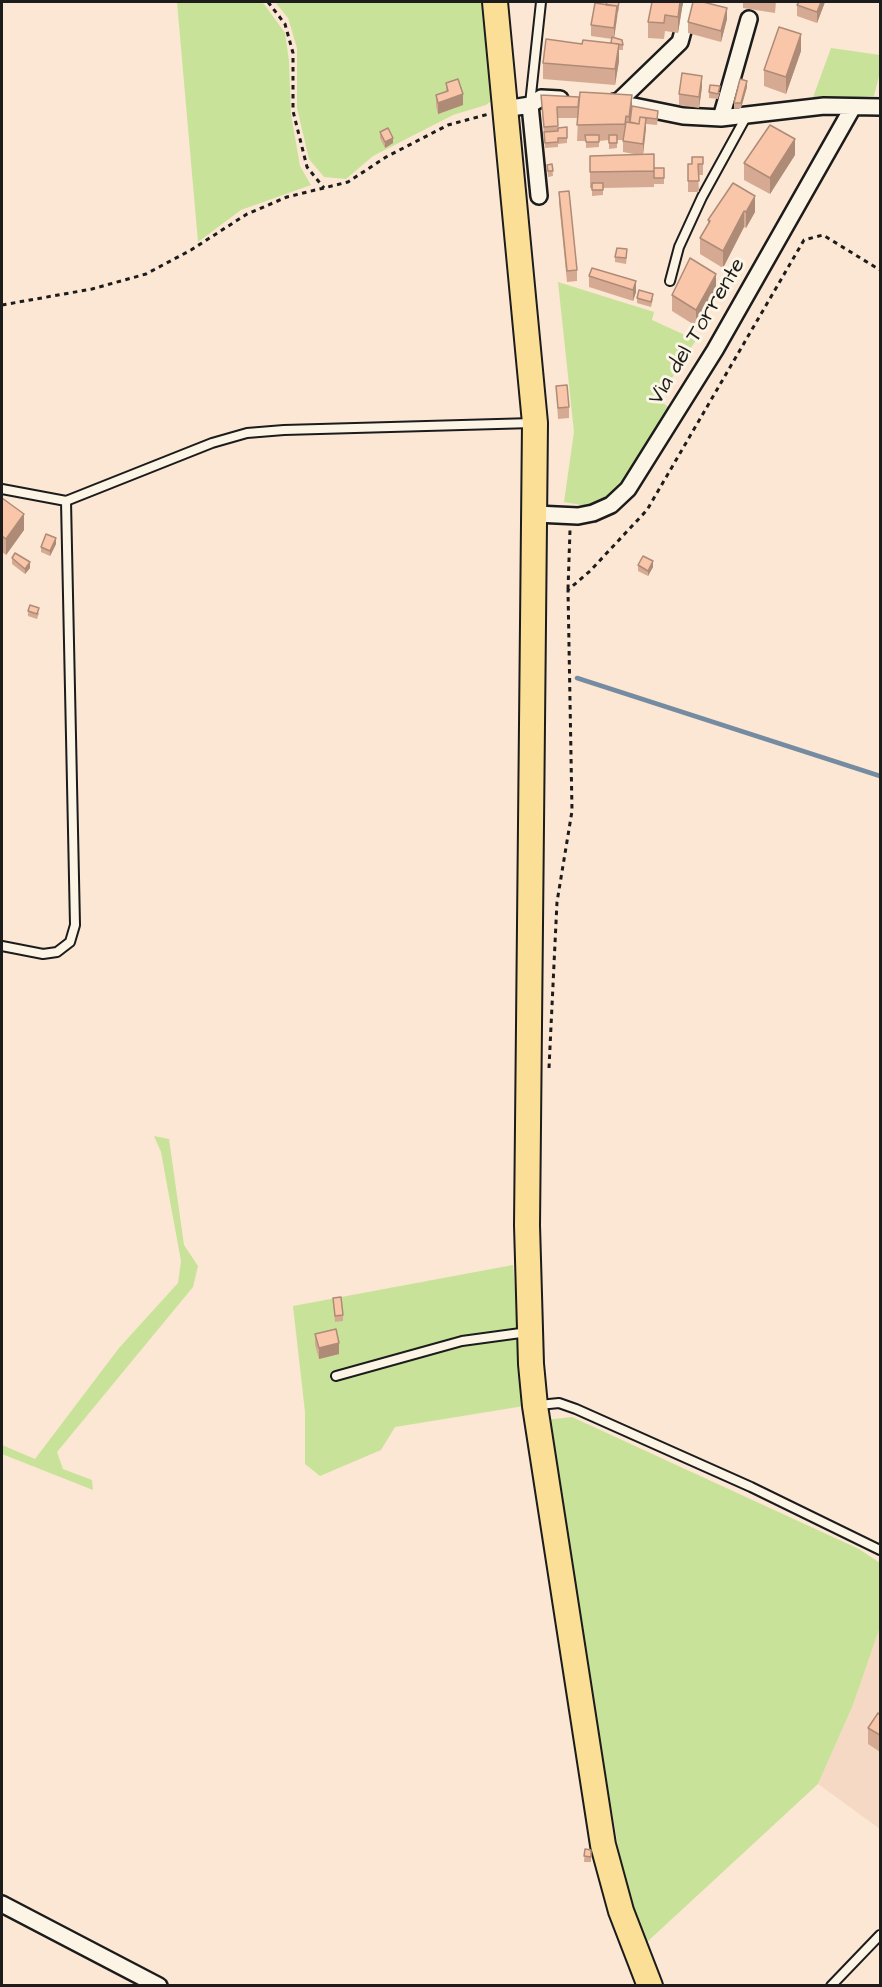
<!DOCTYPE html>
<html>
<head>
<meta charset="utf-8">
<style>
  body { margin:0 }
  #map { position:relative; width:882px; height:1987px; overflow:hidden; background:#fbe7d3; font-family:"Architects Daughter",sans-serif }
  canvas { display:block }
  .frame { position:absolute; inset:0; border:3px solid #1c1c1c; pointer-events:none }
</style>
</head>
<body>
<div id="map">
<canvas width="882" height="1987"></canvas>
<div class="frame"></div>
</div>
<script>
const context = document.querySelector('canvas').getContext('2d');
context.lineJoin = 'round';
function fill(path, color) { context.fillStyle = color; context.fill(path, 'evenodd'); }
const toPath = rows => new Path2D(rows.map(r => 'M' + r).join(''));
function stroke(path, color, width, dash) { context.strokeStyle = color; context.lineWidth = width; context.lineCap = dash ? 'butt' : 'round'; context.setLineDash(dash || []); context.stroke(path); }
function label(font, color, halo, rows, align = 'center') {
  context.font = font + ' "Architects Daughter",sans-serif'; context.lineWidth = 6; context.setLineDash([]); context.textBaseline = 'middle'; context.strokeStyle = halo; context.fillStyle = color; for (const [text, x, y, turn = 0] of rows) {
    context.save(); context.translate(x, y); context.rotate((+turn || 0) * Math.PI / 180); context.textAlign = isNaN(turn) ? turn : align; if (halo) context.strokeText(text, 0, 0); context.fillText(text, 0, 0); context.restore();
  }
}
fill(toPath([
  [880,1627,880,1829,818,1784,853,1705]
]), '#f6d9c4');
fill(toPath([
  [177,2,261,2,264,4,285,33,289,61,291,114,300,166,311,185,241,210,198,242],
  [275,2,487,2,494,99,486,105,453,115,373,156,346,179,324,177,309,159,297,108,297,48,288,18],
  [831,48,880,55,880,72,874,96,812,100],
  [558,282,654,312,652,320,696,340,658,400,672,409,627,480,608,499,587,506,564,502,574,432],
  [154,1136,169,1139,184,1245,198,1266,193,1287,57,1452,63,1469,92,1480,93,1490,2,1454,2,1445,35,1459,119,1348,178,1283,181,1261,161,1152],
  [513,1265,524,1406,395,1427,381,1450,320,1476,305,1464,305,1412,293,1306],
  [572,1417,859,1549,880,1563,880,1627,853,1705,818,1784,646,1943,623,1875,545,1420]
]), '#c8e399');
stroke(toPath([
  [577,678,880,776]
]), '#758ba1', 4.5);
const service = toPath([
  [530,104,541,2],
  [670,281,679,247,702,197,746,117],
  [2,489,66,501],
  [2,946,43,954,57,952,70,942,75,925,66,501,212,443,247,433,284,430,533,423],
  [336,1376,462,1341,528,1332],
  [539,1405,559,1403,576,1409,751,1487,880,1550],
  [831,1986,880,1935]
]);
const minor = toPath([
  [614,102,683,116,721,118,824,106,880,107],
  [618,102,680,42,691,2],
  [530,105,539,196],
  [505,109,530,105,541,98,560,99],
  [721,118,749,19],
  [536,514,578,516,593,513,611,505,628,489,715,350,853,107],
  [2,1904,159,1986]
]);
const primary = toPath([
  [495,2,535,423,527,1225,531,1364,535,1406,603,1845,621,1911,650,1986]
]);
stroke(service, '#1c1c1c', 12);
stroke(minor, '#1c1c1c', 20);
stroke(primary, '#1c1c1c', 28);
stroke(toPath([
  [268,2,285,24,293,53,293,111,307,167,324,188],
  [2,305,92,289,146,274,191,250,247,214,287,197,348,182,386,157,448,125,489,114],
  [568,589,570,530],
  [549,1068,557,902,572,811,568,590,590,571,647,510,804,240,823,235,880,270]
]), '#1c1c1c', 3, [4.5, 4.5]);
stroke(service, '#fcf5e5', 8);
stroke(minor, '#fcf5e5', 15);
stroke(primary, '#fbdf96', 24);
fill(toPath([
  [683,2,678,33,665,31,664,39,648,38,648,22],
  [743,2,776,2,775,13,743,8],
  [799,2,825,2,817,23,797,16,797,5],
  [619,7,614,38,623,45,623,50,619,50,619,61,615,85,543,79,543,63,582,44,611,43,612,39,591,36,591,25],
  [727,19,721,42,688,33,688,22],
  [801,51,786,94,764,86,764,70],
  [446,83,463,105,438,114,436,106,436,95,446,92],
  [702,87,699,108,679,105,679,94],
  [747,87,741,108,734,109,734,103],
  [709,92,720,92,718,99,709,98],
  [541,95,632,106,658,117,657,125,646,124,643,154,654,168,664,168,664,184,654,184,654,179,654,187,603,188,603,195,592,196,592,188,590,188,590,156,639,155,623,152,623,140,617,140,617,148,609,149,609,140,599,141,599,147,586,148,586,141,577,141,578,118,557,118,558,128,567,138,567,143,558,144,558,147,545,148],
  [380,132,393,143,385,148,380,138],
  [795,155,770,194,744,180,744,163],
  [703,157,703,175,698,175,699,192,688,192,688,164,692,164],
  [552,164,553,176,548,177,547,165],
  [733,183,755,212,746,228,744,227,723,268,700,254,700,238,708,226,708,220],
  [559,192,577,270,577,281,567,282,559,203],
  [627,255,626,264,615,262,615,257],
  [589,276,636,281,636,292,633,301,589,287],
  [716,290,696,326,672,311,672,295],
  [637,298,653,299,651,307,637,303],
  [556,386,569,407,569,418,558,419],
  [2,498,24,530,6,555,2,552],
  [56,544,50,556,41,552,41,547],
  [12,558,30,568,25,574,12,564],
  [638,565,653,567,648,576,638,571],
  [28,611,39,613,37,619,28,616],
  [333,1298,343,1315,343,1321,335,1322],
  [315,1334,339,1354,319,1359,315,1345],
  [880,1715,880,1752,868,1744,868,1728],
  [585,1849,591,1850,591,1862,584,1862]
]), '#d6aa92');
fill(toPath([
  [680,2,683,2,678,33,678,17],
  [821,2,825,2,817,23,817,12],
  [617,6,617,17,614,39,614,28],
  [727,8,727,19,721,42,721,31],
  [801,34,801,51,786,94,786,77],
  [619,44,619,61,615,85,615,69],
  [702,76,702,87,699,108,699,97],
  [747,81,747,87,741,108,741,103],
  [463,94,463,105,438,114,438,103],
  [632,95,632,111,629,128,629,117],
  [646,118,646,129,643,155,643,144],
  [393,138,393,143,385,148,385,142],
  [795,139,795,155,770,194,770,178],
  [755,196,755,212,746,228,746,212],
  [744,211,744,227,723,268,723,251],
  [716,274,716,290,696,326,696,310],
  [636,281,636,292,633,301,633,290],
  [24,514,24,530,6,555,6,539],
  [56,538,56,544,50,556,50,551],
  [653,561,653,567,648,576,648,571],
  [30,562,30,568,25,574,25,569],
  [339,1343,339,1354,319,1359,319,1348]
]), '#ae8b77');
const building = toPath([
  [607,2,619,2,617,12,617,6,606,5,607,2],
  [652,2,680,2,678,17,665,15,664,23,648,22,652,2],
  [693,2,703,2,727,8,721,31,688,22,693,2],
  [799,2,821,2,817,12,797,5,799,2],
  [595,3,617,6,614,28,591,25,595,3],
  [779,27,801,34,786,77,764,70,779,27],
  [612,37,622,40,623,45,611,43,612,37],
  [546,39,582,44,583,40,619,44,615,69,543,63,546,39],
  [682,73,702,76,699,97,679,94,682,73],
  [458,79,463,94,438,103,436,95,448,91,446,83,458,79],
  [740,79,747,81,741,103,734,103,740,79],
  [710,85,720,86,718,94,709,92,710,85],
  [580,92,632,95,629,117,626,116,625,124,577,125,580,92],
  [541,95,579,97,578,107,557,107,558,126,544,127,541,95],
  [632,106,658,111,657,119,640,117,639,124,630,122,632,106],
  [640,117,646,118,643,144,623,141,626,122,639,124,640,117],
  [770,125,795,139,770,178,744,163,770,125],
  [567,127,567,138,558,138,558,142,545,143,544,132,558,131,558,128,567,127],
  [388,128,393,138,385,142,380,132,388,128],
  [585,135,599,135,599,142,586,142,585,135],
  [609,135,617,135,617,143,609,143,609,135],
  [654,154,654,171,590,172,590,156,654,154],
  [692,157,703,157,703,164,698,164,699,181,688,181,688,164,692,164,692,157],
  [552,164,553,171,548,171,547,165,552,164],
  [654,168,664,168,664,178,654,178,654,168],
  [592,183,603,183,603,190,592,190,592,183],
  [733,183,755,196,746,212,744,211,723,251,700,238,710,221,708,220,733,183],
  [569,191,577,270,567,271,559,192,569,191],
  [617,248,627,249,626,258,615,257,617,248],
  [690,258,716,274,696,310,672,295,690,258],
  [592,268,636,281,633,290,589,276,592,268],
  [639,290,653,294,651,302,637,298,639,290],
  [567,385,569,407,558,408,556,386,567,385],
  [2,498,24,514,6,539,2,536,2,498],
  [46,534,56,538,50,551,41,547,46,534],
  [15,553,30,562,25,569,12,558,15,553],
  [643,556,653,561,648,571,638,565,643,556],
  [30,605,39,608,37,614,28,611,30,605],
  [341,1297,343,1315,335,1316,333,1298,341,1297],
  [336,1329,339,1343,319,1348,315,1334,336,1329],
  [878,1713,880,1715,880,1735,868,1728,878,1713],
  [585,1849,591,1850,591,1857,584,1856,585,1849]
]);
fill(building, '#f9c6aa');
stroke(building, '#ae8b77', 1.5);
label('22px', '#1c1c1c', '#fcf5e5', [
  ["Via del Torrente",698,332,-59]
]);
</script>
</body>
</html>
